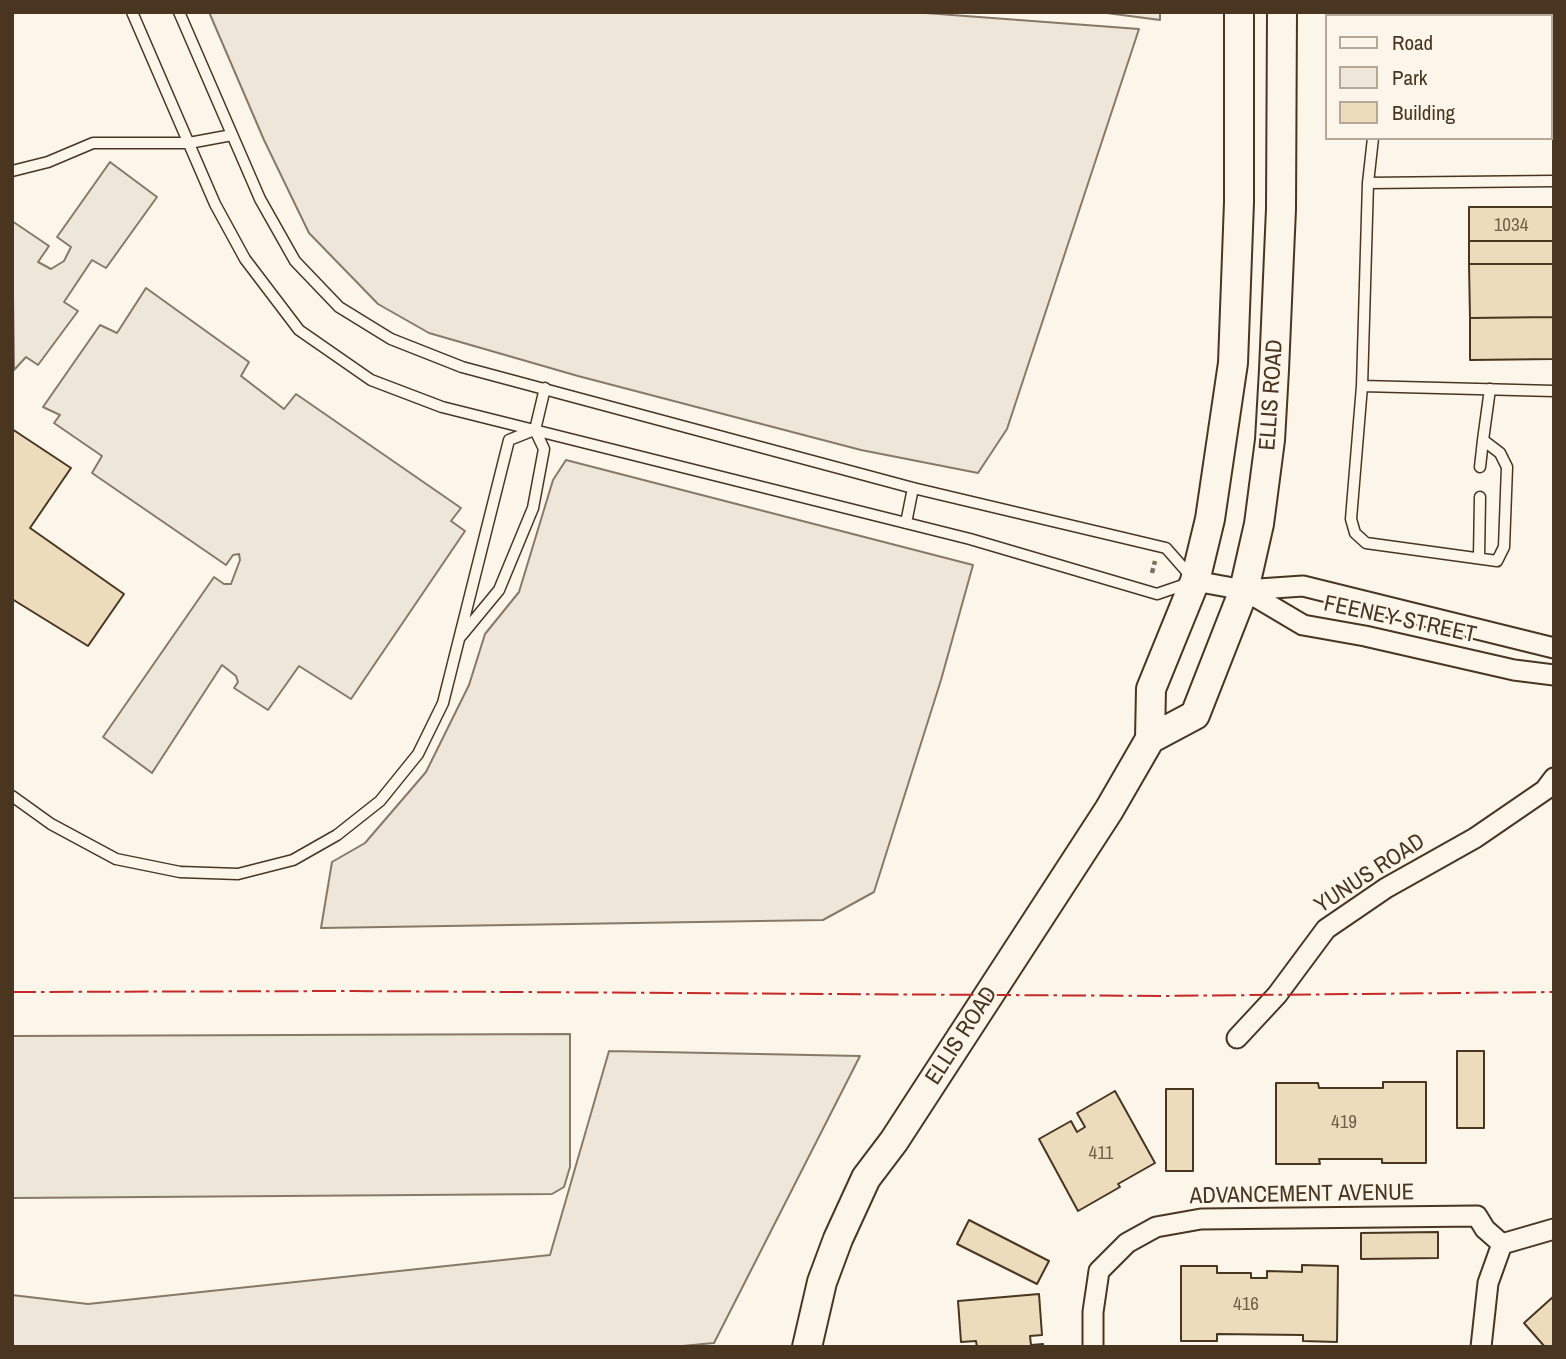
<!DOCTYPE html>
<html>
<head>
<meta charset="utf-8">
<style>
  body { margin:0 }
  #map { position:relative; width:1566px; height:1359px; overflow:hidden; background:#fbf6e9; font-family:"Archivo Narrow",sans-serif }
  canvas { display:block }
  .frame { position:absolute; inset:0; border:14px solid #4a3520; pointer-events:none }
  .legend { position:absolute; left:1325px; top:14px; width:228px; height:126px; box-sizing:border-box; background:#fbf6e9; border:2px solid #b4a999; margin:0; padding:9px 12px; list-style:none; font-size:21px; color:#4a3520 }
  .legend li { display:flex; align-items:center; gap:14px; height:35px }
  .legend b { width:35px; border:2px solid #b4a999 }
</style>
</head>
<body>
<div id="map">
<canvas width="1566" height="1359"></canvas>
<div class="frame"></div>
<ul class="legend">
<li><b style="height:9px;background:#fbf6e9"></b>Road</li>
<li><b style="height:19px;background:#ede6d9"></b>Park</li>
<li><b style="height:19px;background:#ecdcbc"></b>Building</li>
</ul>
</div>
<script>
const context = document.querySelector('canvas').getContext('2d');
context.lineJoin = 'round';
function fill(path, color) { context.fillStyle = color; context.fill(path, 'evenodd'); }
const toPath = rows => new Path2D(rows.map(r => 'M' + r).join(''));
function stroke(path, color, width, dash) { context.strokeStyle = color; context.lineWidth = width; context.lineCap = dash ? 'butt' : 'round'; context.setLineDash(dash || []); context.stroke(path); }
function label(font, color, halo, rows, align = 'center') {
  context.font = font + ' "Archivo Narrow",sans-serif'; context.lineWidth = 5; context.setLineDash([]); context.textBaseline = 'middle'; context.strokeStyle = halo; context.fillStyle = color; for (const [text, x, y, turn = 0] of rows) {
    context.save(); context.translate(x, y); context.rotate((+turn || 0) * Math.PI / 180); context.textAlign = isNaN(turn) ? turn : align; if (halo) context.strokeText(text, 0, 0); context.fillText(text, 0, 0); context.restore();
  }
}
const green = toPath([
  [209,12,912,12,1139,29,1007,429,978,473,861,450,578,376,429,333,378,304,309,233,264,140,209,12],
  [566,460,973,565,941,680,874,892,823,920,321,928,332,862,365,843,426,772,469,685,485,634,519,592,553,480,566,460],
  [609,1051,860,1056,714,1343,672,1347,12,1347,12,1295,88,1304,550,1255,609,1051]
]);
fill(green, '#ede6d9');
stroke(green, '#887966', 2);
const parking = toPath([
  [1099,12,1160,12,1160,20,1099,12],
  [110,162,157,197,106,268,92,260,64,302,78,311,38,365,26,357,14,370,12,221,49,246,38,262,51,269,64,261,71,247,57,237,110,162],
  [146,288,249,362,241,376,284,409,296,394,461,508,451,521,465,531,351,699,299,666,268,710,234,688,238,682,236,676,222,665,152,773,103,737,214,577,224,584,231,584,240,560,239,554,233,555,226,565,92,473,102,456,54,423,60,415,43,407,100,325,117,333,146,288],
  [570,1034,570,1167,564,1187,552,1194,12,1198,12,1036,570,1034]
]);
fill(parking, '#ede7d9');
stroke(parking, '#887966', 2);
const building = toPath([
  [1469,207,1554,207,1554,241,1469,241,1469,207],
  [1469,241,1554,241,1554,264,1469,264,1469,241],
  [1469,264,1554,264,1554,317,1470,318,1469,264],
  [1554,317,1554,359,1470,360,1470,318,1554,317],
  [12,429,71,468,30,528,124,594,88,646,12,599,12,429],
  [1457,1051,1484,1051,1484,1128,1457,1128,1457,1051],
  [1383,1082,1426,1082,1426,1163,1382,1163,1382,1159,1319,1159,1320,1164,1276,1164,1276,1083,1318,1083,1319,1088,1383,1088,1383,1082],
  [1166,1089,1193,1089,1193,1171,1166,1171,1166,1089],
  [1115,1091,1155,1163,1118,1184,1120,1187,1078,1211,1039,1139,1071,1121,1077,1132,1085,1127,1077,1113,1115,1091],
  [969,1220,1049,1261,1037,1284,957,1244,969,1220],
  [1438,1232,1438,1258,1361,1259,1361,1233,1438,1232],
  [1302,1265,1338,1266,1337,1342,1303,1341,1303,1335,1217,1334,1217,1341,1181,1341,1181,1266,1217,1266,1217,1273,1251,1273,1251,1278,1267,1278,1267,1271,1302,1272,1302,1265],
  [1039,1294,1042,1335,1030,1336,1031,1345,1043,1344,1043,1347,977,1347,976,1341,961,1342,958,1301,1039,1294],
  [1554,1296,1554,1347,1545,1347,1524,1323,1554,1296]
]);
fill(building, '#ecdcbc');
stroke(building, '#4a3520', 2);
const service = toPath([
  [132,12,215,204,245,259,299,330,371,380,442,407,970,539,1157,594,1195,581,1166,548,913,488,462,367,391,339,339,307,295,261,260,199,179,12],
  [1374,12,1374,16],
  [1338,16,1338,12],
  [1550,118,1554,118],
  [1373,138,1368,183,1362,386,1351,519,1355,533,1366,543,1497,561,1504,547,1507,467,1500,453,1483,440,1490,389],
  [12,171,48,162,93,143,189,143,232,135],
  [1368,183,1554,181],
  [1362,386,1554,391],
  [1480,467,1483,440],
  [906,523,913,488],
  [1479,558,1480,497],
  [461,636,499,590,533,508,544,449,535,430,545,388],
  [12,796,51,824,116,859,180,872,238,874,293,860,337,835,380,801,418,754,443,703,509,440,534,430]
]);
const minor = toPath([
  [1195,581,1244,590,1303,586,1554,648],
  [1244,590,1303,625,1365,636,1514,670,1554,675],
  [1237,1038,1277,995,1326,929,1386,888,1475,838,1545,790,1554,778],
  [1093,1347,1093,1312,1099,1271,1127,1243,1156,1227,1201,1219,1477,1216,1485,1229,1502,1244],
  [1481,1347,1488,1283,1502,1244,1554,1229]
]);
const secondary = toPath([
  [1150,739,1195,715,1244,590,1259,524,1270,440,1274,370,1281,209,1282,12],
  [807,1347,822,1282,838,1239,866,1178,894,1141,1109,810,1150,739,1151,689,1195,581,1210,519,1233,363,1239,202,1239,12]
]);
stroke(service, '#4a3520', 13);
stroke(minor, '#4a3520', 23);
stroke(secondary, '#4a3520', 32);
stroke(toPath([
  [1152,573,1155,561]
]), '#7f6f5c', 4.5, [5, 3.5]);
stroke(service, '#fbf6e9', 10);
stroke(minor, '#fbf6e9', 19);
stroke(secondary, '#fbf6e9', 28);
stroke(toPath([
  [12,992,352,991,1161,996,1554,992]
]), '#c62828', 2, [24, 5, 3.5, 5]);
label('19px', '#725f47', null, [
  ["1034",1511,226],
  ["419",1344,1123],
  ["411",1101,1154],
  ["416",1246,1305]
]);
label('23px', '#4a3520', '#fbf6e9', [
  ["ELLIS ROAD",1272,395,-86],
  ["FEENEY STREET",1400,620,12],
  ["YUNUS ROAD",1370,874,-33],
  ["ELLIS ROAD",962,1036,-57],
  ["ADVANCEMENT AVENUE",1302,1195,-1]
]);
</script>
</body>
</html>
